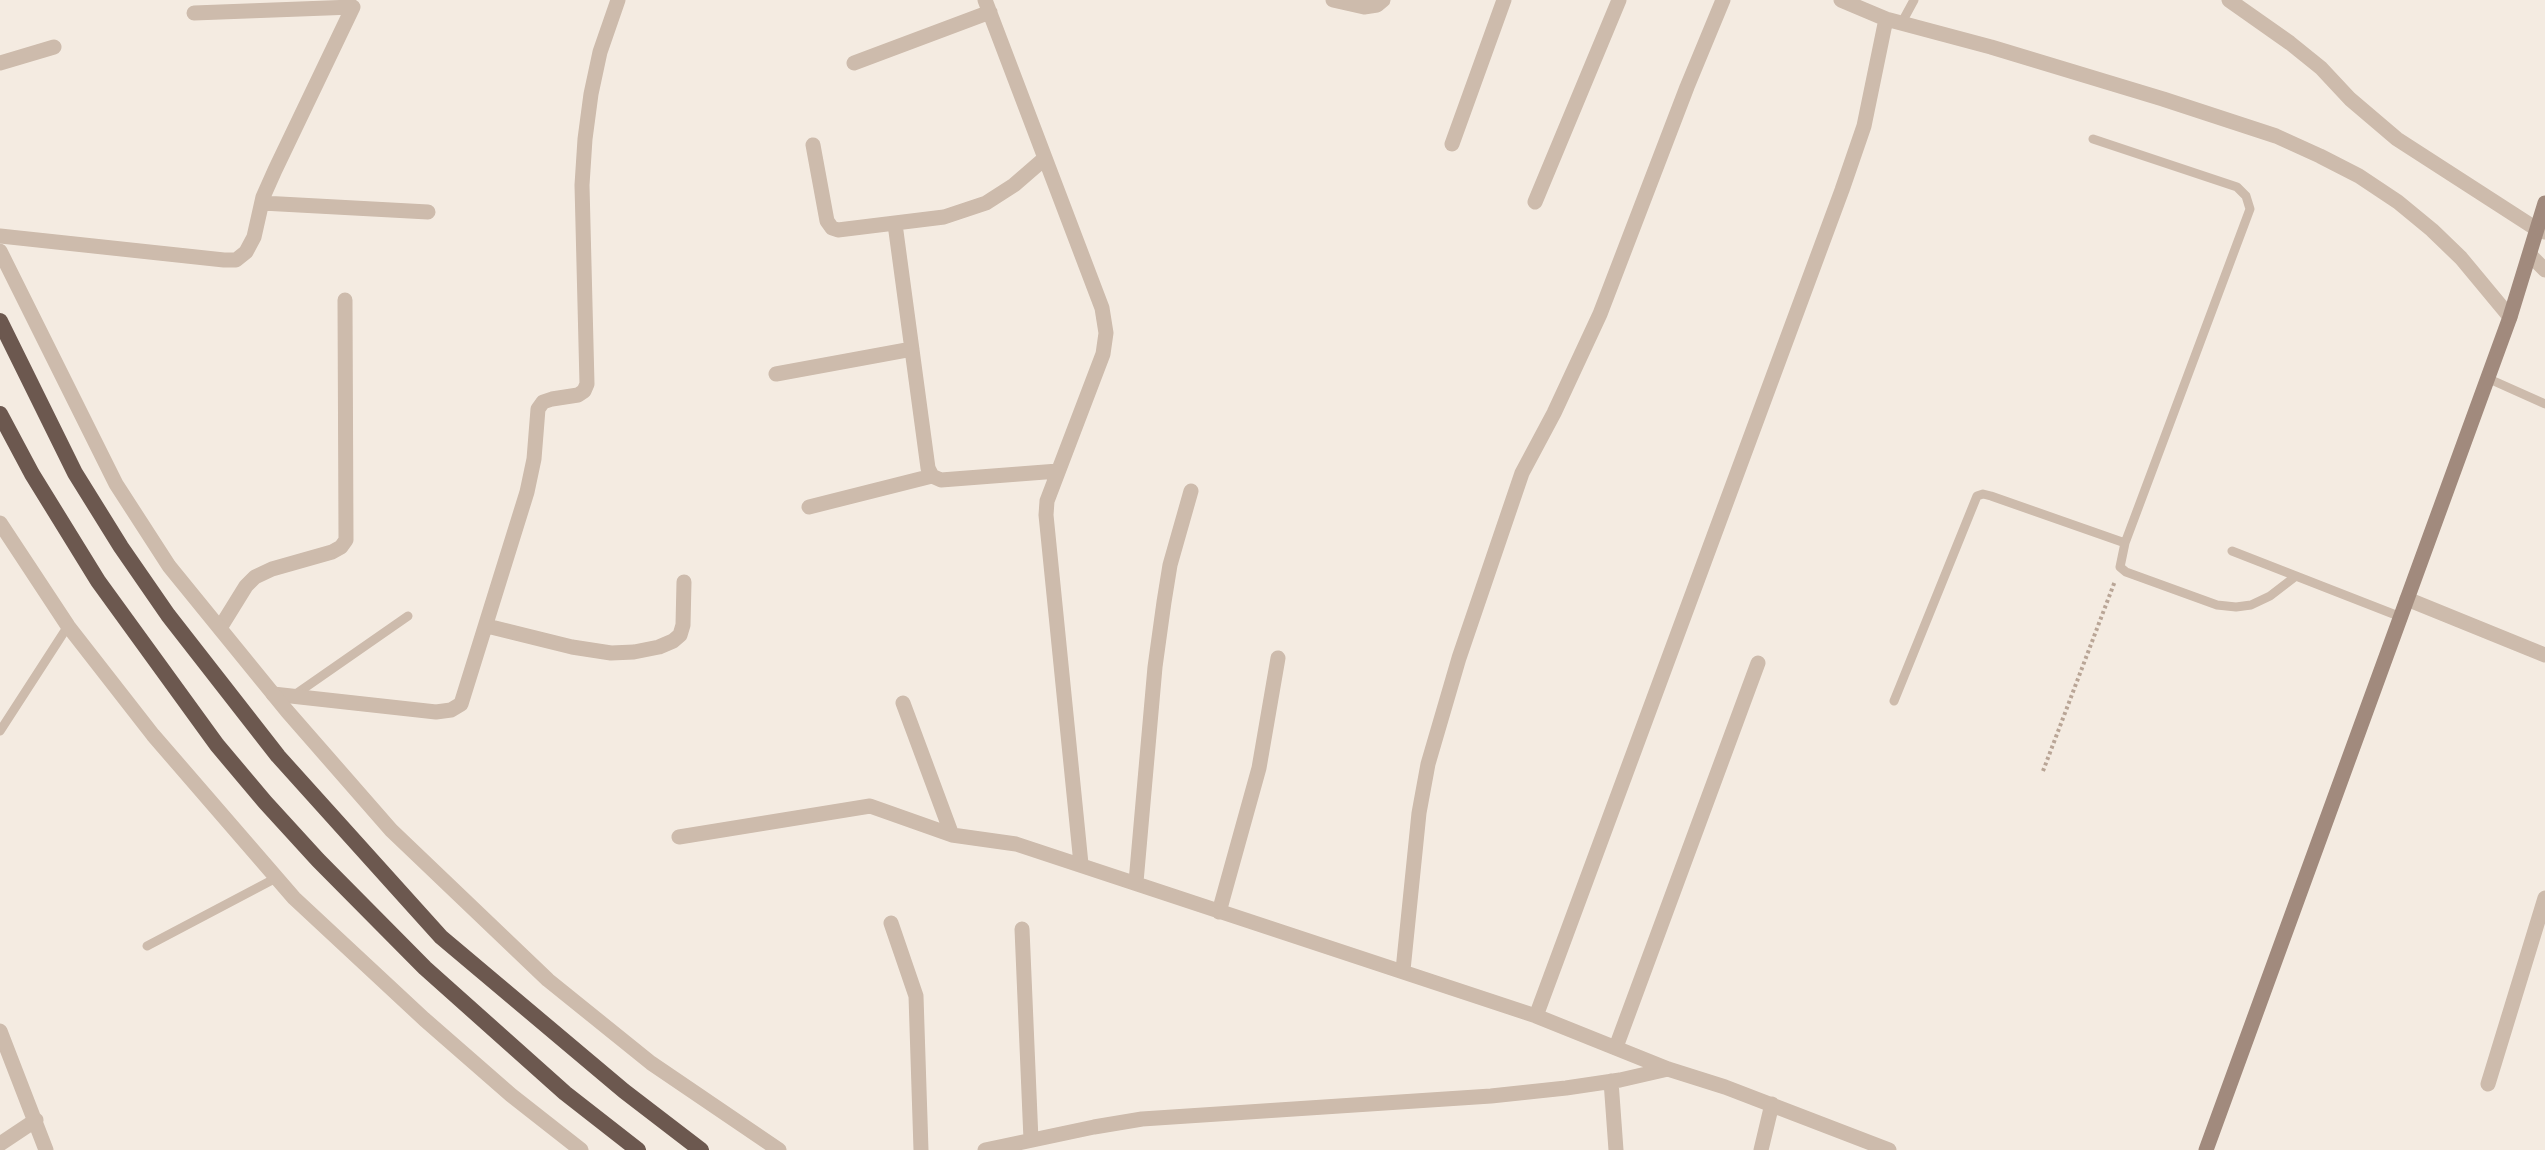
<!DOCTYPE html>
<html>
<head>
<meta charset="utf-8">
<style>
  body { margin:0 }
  canvas { display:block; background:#f4ebe1 }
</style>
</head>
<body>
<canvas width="2545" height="1150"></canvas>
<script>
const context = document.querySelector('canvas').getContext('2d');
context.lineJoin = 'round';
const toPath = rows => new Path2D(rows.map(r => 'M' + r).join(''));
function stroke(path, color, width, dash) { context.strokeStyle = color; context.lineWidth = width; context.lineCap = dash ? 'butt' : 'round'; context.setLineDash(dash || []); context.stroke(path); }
stroke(toPath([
  [2043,771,2115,581]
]), '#b9a596', 4, [3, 3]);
stroke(toPath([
  [1901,24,1914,0],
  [2093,139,2237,187,2246,196,2250,209,2125,543,2120,567,2126,572,2217,605,2236,607,2251,605,2270,596,2296,576],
  [2487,378,2545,404],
  [2232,551,2401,617],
  [293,696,408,616],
  [1894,701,1977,496,1983,494,1991,496,2125,543],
  [0,731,68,626],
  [147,946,276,878]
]), '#cdbbac', 9);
stroke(toPath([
  [985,0,1102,308,1106,333,1103,354,1047,501,1046,515,1081,864],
  [1333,0,1364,7,1377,5,1383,0],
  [1841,0,1886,19,1991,47,2163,99,2276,136,2320,156,2359,176,2398,202,2432,230,2461,258,2510,317],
  [2229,0,2290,43,2321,68,2350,99,2397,139,2538,230,2545,232],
  [0,63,54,47],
  [854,63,990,12],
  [1452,144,1504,0],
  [813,145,827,221,832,228,838,230,944,217,986,203,1014,185,1044,159],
  [1535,202,1619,0],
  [262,203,428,212],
  [895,224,928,468,932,476,941,480,1058,471],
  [0,236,224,260,236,260,246,252,254,237,263,197,275,170,353,7,194,13],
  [2530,255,2545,270],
  [776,374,912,349],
  [809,507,932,476],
  [2407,599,2545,655],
  [487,626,572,647,611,653,634,652,659,647,673,641,680,635,683,625,684,582],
  [220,628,246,586,255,577,272,569,332,552,341,547,346,540,345,300],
  [273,694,436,712,451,710,461,704,527,492,534,459,538,409,543,402,552,399,578,395,584,391,587,384,582,185,585,139,591,94,600,52,618,0],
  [903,703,952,835],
  [679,837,870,806,952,835,1016,844,1536,1016,1668,1069,1725,1087,1889,1150],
  [1136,882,1155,667,1164,602,1170,565,1191,491],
  [1219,912,1259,768,1278,658],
  [891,923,916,996,921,1150],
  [1022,929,1031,1140],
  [1403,970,1419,813,1428,764,1459,658,1522,473,1554,413,1600,314,1687,87,1723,0],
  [1536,1016,1842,190,1864,126,1886,19],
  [0,1031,46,1150],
  [1616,1047,1758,663],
  [1611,1081,1616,1150],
  [2488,1084,2545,898],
  [0,1144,36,1120],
  [985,1150,1094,1127,1142,1119,1491,1096,1566,1088,1620,1080,1668,1069],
  [1761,1150,1772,1104]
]), '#cdbbac', 15);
stroke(toPath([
  [0,251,116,484,169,566,287,711,391,830,548,980,651,1063,779,1150],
  [0,523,68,626,153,735,294,898,424,1019,511,1095,581,1150]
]), '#cdbbac', 15);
stroke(toPath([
  [2206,1150,2510,317,2545,203]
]), '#a18a7d', 15);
stroke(toPath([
  [0,321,75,473,121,547,168,615,278,756,441,937,624,1091,701,1150],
  [0,414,32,474,98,581,217,745,265,802,318,860,425,968,565,1093,638,1150]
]), '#6c584f', 16);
</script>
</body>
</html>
